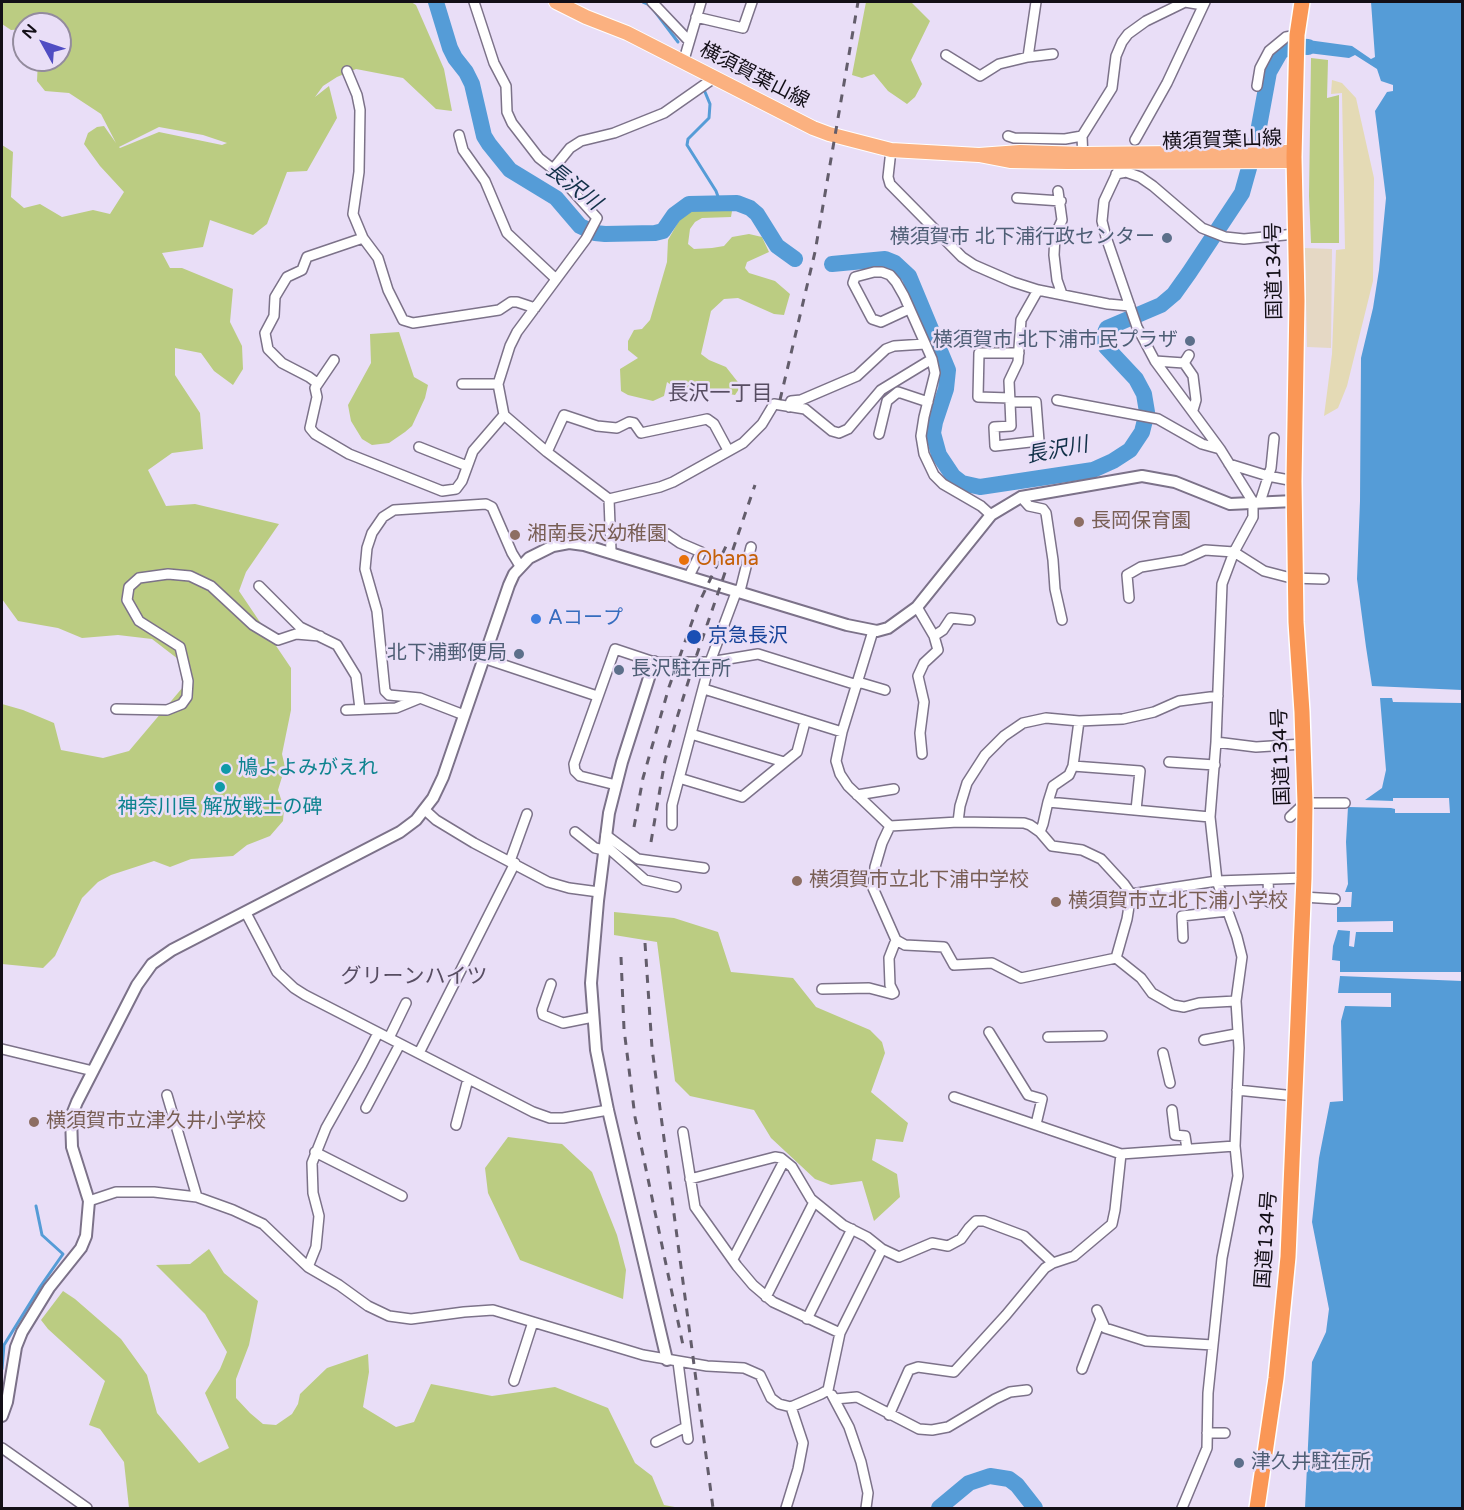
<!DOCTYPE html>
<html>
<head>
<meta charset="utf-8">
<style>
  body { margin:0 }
  #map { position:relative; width:1464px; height:1510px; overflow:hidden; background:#e9def7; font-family:"Varela Round",sans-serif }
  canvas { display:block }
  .frame { position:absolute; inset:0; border:3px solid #130f17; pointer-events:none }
  .north { position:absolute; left:12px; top:12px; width:60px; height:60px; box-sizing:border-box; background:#e9def7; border:2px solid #938b9d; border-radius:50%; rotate:310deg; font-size:16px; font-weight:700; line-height:24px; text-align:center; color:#130f17 }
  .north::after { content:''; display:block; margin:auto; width:21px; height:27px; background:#504dc3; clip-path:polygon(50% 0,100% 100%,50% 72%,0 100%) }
</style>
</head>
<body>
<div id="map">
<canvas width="1464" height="1510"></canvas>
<div class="frame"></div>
<div class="north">N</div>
</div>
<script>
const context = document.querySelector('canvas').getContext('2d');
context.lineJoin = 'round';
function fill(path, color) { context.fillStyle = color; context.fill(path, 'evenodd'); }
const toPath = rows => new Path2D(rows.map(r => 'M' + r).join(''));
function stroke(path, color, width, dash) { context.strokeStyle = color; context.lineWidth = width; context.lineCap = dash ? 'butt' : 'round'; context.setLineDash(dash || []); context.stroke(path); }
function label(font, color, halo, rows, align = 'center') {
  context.font = font + ' "Varela Round","Noto Sans JP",sans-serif'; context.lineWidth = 5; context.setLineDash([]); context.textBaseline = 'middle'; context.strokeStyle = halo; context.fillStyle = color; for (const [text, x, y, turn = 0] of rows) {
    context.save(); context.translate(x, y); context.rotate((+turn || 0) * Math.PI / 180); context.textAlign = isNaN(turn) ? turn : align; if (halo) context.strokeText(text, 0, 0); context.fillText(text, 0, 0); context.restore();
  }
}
fill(toPath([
  [1305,248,1332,249,1331,348,1307,347]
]), '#e5d8c4');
fill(toPath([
  [2,2,411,2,416,5,444,69,452,111,436,109,403,78,356,69,337,77,323,86,315,97,329,86,337,118,307,171,287,172,267,224,253,235,210,220,203,247,162,253,170,268,182,268,233,289,230,322,242,346,243,369,233,385,214,371,201,353,175,348,175,375,200,413,203,449,172,453,148,470,166,506,195,504,279,524,246,572,239,591,291,668,291,710,282,754,285,767,278,790,284,808,283,821,270,836,247,845,233,856,191,859,170,867,154,861,111,875,98,882,82,898,55,956,43,968,2,964,2,704,23,710,54,723,61,750,103,758,129,751,183,687,178,659,152,639,118,635,82,638,58,628,18,621,2,599,2,145,13,152,11,197,24,208,40,204,62,217,93,210,110,214,124,192,100,166,84,144,88,133,97,127,104,126,116,143,101,114,69,93,45,91,37,81,38,60,60,60,60,24,24,24,24,29,11,30,2,24],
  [159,127,203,135,227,143,222,145,159,132,120,148,119,147],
  [866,2,911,2,930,21,911,60,922,84,915,97,907,104,888,91,874,74,862,78,852,75],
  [1311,58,1328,60,1327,98,1339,95,1339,243,1311,243,1309,196],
  [703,208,732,211,731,217,702,218,695,222,690,229,688,244,694,249,712,248,724,246,732,237,749,234,762,237,769,252,747,262,745,268,749,273,775,281,790,294,784,315,774,314,738,298,724,299,711,311,701,354,709,360,726,367,741,386,735,395,707,390,678,390,667,382,664,396,653,401,628,395,621,391,620,369,638,358,628,350,628,341,634,330,642,329,650,320,667,262,668,240,680,219,689,210],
  [399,332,414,377,428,385,425,398,412,426,405,432,389,443,372,445,362,439,351,421,348,405,371,363,370,334],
  [614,912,674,918,718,932,731,972,793,978,816,1007,870,1030,882,1042,885,1053,871,1092,908,1123,903,1142,876,1139,872,1160,897,1174,900,1197,874,1221,862,1181,831,1185,815,1179,771,1138,754,1110,690,1096,675,1081,657,942,614,935],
  [508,1137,562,1144,592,1172,617,1235,626,1270,623,1299,520,1260,488,1193,485,1168],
  [209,1249,224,1273,258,1301,249,1345,236,1379,236,1398,250,1413,263,1424,276,1425,292,1414,298,1404,300,1394,327,1368,368,1354,369,1372,363,1407,396,1427,414,1422,431,1384,492,1396,555,1387,608,1408,635,1463,652,1476,664,1505,680,1508,129,1508,124,1462,100,1429,89,1425,105,1381,48,1329,41,1320,63,1291,75,1299,121,1339,147,1375,157,1413,199,1463,229,1448,205,1393,220,1369,227,1352,205,1314,156,1265,190,1264]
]), '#bbcc82');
fill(toPath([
  [1332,80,1342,83,1356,98,1374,178,1373,281,1347,386,1338,408,1324,416,1332,354,1336,250,1345,249,1342,93,1331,94]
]), '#e4dab5');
fill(toPath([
  [1371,2,1462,2,1462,690,1372,686,1366,647,1357,579,1360,501,1361,358,1373,308,1379,270,1386,198,1375,111,1387,92,1393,91,1393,85,1381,81,1377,69,1355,55,1349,58,1308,53,1308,40,1352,46,1371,59,1375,57],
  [1380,698,1392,698,1393,702,1462,703,1462,972,1340,972,1340,961,1332,960,1333,946,1338,930,1350,931,1349,946,1354,947,1356,932,1393,932,1393,921,1337,922,1337,907,1351,907,1352,892,1345,892,1348,884,1346,842,1348,807,1391,808,1395,809,1395,813,1450,813,1449,798,1393,798,1393,801,1365,800,1382,788,1386,770],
  [1340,976,1462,981,1462,1508,1305,1508,1312,1362,1326,1332,1329,1309,1312,1222,1319,1158,1330,1102,1343,1101,1341,1021,1345,1006,1391,1007,1391,993,1338,993]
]), '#559cd7');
stroke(toPath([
  [643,2,650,5,678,42],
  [705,92,710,104,709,118,688,139,687,145,716,191,720,202],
  [2,1369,4,1345,40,1287,63,1254,42,1235,36,1206]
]), '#559cd7', 3);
stroke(toPath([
  [436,2,450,48,455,58,466,72,472,84,484,136,489,144,510,170,556,198,580,226,595,233,605,234,655,233,663,231,674,215,689,204,737,203,750,208,757,214,777,246,795,259],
  [832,264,885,259,895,263,909,276,948,370,946,389,935,422,933,433,939,455,953,476,962,483,980,487,1093,470,1113,461,1130,450,1142,432,1147,412,1144,394,1136,379,1106,347,1103,337,1107,328,1161,305,1174,294,1189,273,1242,193,1256,143,1269,72,1281,51,1294,46,1308,47],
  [939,1508,969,1483,990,1476,1009,1479,1017,1485,1035,1508]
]), '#559cd7', 16);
const minor = toPath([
  [474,2,494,63,506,86,507,112,512,123,539,158,553,169,597,218,586,239,517,332,510,346,498,384,504,415,547,452,609,499,611,551],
  [652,2,689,41],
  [696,17,743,28,752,2],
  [946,55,980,76,999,64,1028,57,1036,2],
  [1028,57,1053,54],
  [683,63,701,2],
  [347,71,357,95,360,110,359,172,353,214,363,238,378,258,388,290,403,320,413,323,473,314,499,310,511,302,517,302,535,308],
  [1257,86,1260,68,1269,51,1286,37,1297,35],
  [459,135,463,150,485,181,507,233,556,279],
  [1008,136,1014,138,1065,139,1082,136],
  [1135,140,1167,83,1205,2],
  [891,150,888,177,890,184,962,257,974,265,1013,282,1038,290,1108,304,1130,306],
  [1083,160,1082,136,1112,88,1116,56,1122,42,1128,34,1146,21,1185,2,1203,5],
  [553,169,570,148,581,141,614,133,664,113,714,78],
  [1118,171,1104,201,1102,221,1106,237,1137,327,1155,361,1220,449,1253,502,1253,517,1234,552,1222,584,1216,742,1210,817,1217,881,1237,937,1242,957,1236,1001,1239,1048,1235,1146,1238,1176,1222,1258,1208,1393,1207,1448,1182,1508],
  [1116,174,1126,172,1140,177,1153,186,1202,228,1225,237,1244,239,1295,234],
  [1058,191,1062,220,1055,236,1054,255,1057,280,1062,294],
  [1017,198,1061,201],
  [909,309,881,322,872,319,853,283,855,277,874,272,882,272,890,275,896,282,904,296,932,359,935,373,924,417,921,436,924,454,934,475,943,484,981,506,991,515],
  [1189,355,1184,363,1193,376,1196,400,1193,410],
  [334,360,315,388,317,397,310,428,315,434,349,454,442,491,456,489,462,481,473,451,504,415],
  [1155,361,1184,363],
  [317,383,309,377,282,363,268,349,265,333,274,316,275,297,287,277,302,270,307,257,363,238],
  [462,384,498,384],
  [1010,398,978,397,979,353,1019,353],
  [1057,400,1158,419,1202,444,1220,449],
  [1010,402,1036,402,1039,441,995,446,994,427,1011,426,1010,402,1009,381,1018,362,1021,320,1038,290],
  [789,407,791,401,801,400,857,376,886,349,894,346,925,344],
  [879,434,887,401,898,392,928,402],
  [419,447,467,466],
  [547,452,564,415,597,426,617,428,629,422,634,423,641,433,707,419,714,424,728,450],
  [1229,464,1268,476,1294,481],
  [1021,497,1029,506,1043,509,1046,513,1053,560,1055,589,1062,620],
  [609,499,660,487,673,482,743,443,762,424,774,404,805,409,832,431,839,433,848,429,881,390,932,359],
  [1260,502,1271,468,1274,438],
  [611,533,655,530,667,534,680,543,701,552,689,576],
  [259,586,300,627,337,645,356,676,360,709],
  [740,591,751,547],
  [1129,598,1127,575,1141,567,1183,560,1205,550,1234,552,1264,571,1291,578,1324,579],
  [917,607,934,636,938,650,924,663,918,676,924,702,920,733,922,754],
  [873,631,842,732,836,761,840,774,848,786,890,826,958,822,1024,823,1030,825,1040,832,1052,846,1082,850,1101,859,1124,884,1131,894,1127,919,1116,958],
  [934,636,943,630,951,618,970,620],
  [483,658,597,696],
  [858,682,885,690],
  [704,689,842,732],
  [116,709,167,710,182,704,187,697,188,681,180,647,139,621,127,600,129,587,139,578,168,574,190,576,211,586,253,625,278,640,296,634,320,636],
  [346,710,396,708,418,699],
  [464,715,420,698,389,695,385,691,377,611,365,569,367,548,372,533,383,517,394,510,486,504,492,507,512,553,520,566],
  [691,734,784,762],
  [1216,742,1256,747,1303,744],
  [1169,762,1215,765],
  [1073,766,1140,771,1136,810],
  [679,778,742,797,797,752,805,722],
  [616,785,580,776,575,771,574,764,615,649,654,662,710,662,758,654,857,685],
  [857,795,894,789],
  [1048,802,1053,786,1069,775,1073,766,1079,721],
  [425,810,436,820,474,843,548,882,569,888,599,892],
  [1290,817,1305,803,1345,803],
  [958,822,960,806,967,783,985,755,1004,736,1023,723,1046,718,1079,721,1123,719,1154,712,1179,701,1218,696],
  [672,825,672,805,710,662,737,590],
  [890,826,882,843,875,867,873,888,896,940,905,945,944,947,954,965,992,963,1021,978,1116,958],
  [575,832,595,848,604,850],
  [1040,832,1043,824,1048,802,1210,817],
  [606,835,638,859,704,868],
  [605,845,645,880,676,887],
  [510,861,527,814],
  [1268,880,1269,902],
  [1131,894,1217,881,1304,878],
  [1303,897,1335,899],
  [246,913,277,972,294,988,305,995,533,1112,550,1118,563,1118,608,1110],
  [1183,938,1182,916,1228,911],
  [1116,958,1141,978,1152,993,1173,1005,1184,1007,1199,1003,1236,1001],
  [551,984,542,1010,543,1015,563,1023,593,1017],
  [822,989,869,988,892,994,894,993,890,985,889,958,896,940],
  [989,1032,1028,1095,1042,1099,1036,1124],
  [1048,1037,1102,1036],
  [389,1038,406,1003],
  [1204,1040,1236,1034],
  [2,1049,93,1071],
  [419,1053,515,863],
  [1163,1053,1170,1083],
  [1237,1090,1295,1096],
  [167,1095,197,1197],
  [954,1097,1121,1154,1235,1146],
  [366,1108,400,1044],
  [1172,1110,1175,1135,1185,1136,1187,1149],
  [456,1125,468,1079],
  [683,1132,695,1207,737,1266,753,1285,773,1302,840,1333],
  [315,1152,402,1196],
  [89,1201,116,1192,154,1192,197,1197,233,1210,263,1224,308,1267,339,1285,368,1306,389,1316,411,1319,464,1312,493,1310,643,1355,707,1366,744,1368,760,1375,771,1398,779,1404,791,1407,821,1394,828,1390,840,1333,882,1249,867,1237,843,1225,811,1199,792,1167,781,1158,775,1157,690,1179],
  [882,1249,899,1257,932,1243,948,1246,961,1239,969,1228,976,1221,984,1221,1024,1236,1053,1263],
  [733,1259,784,1161],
  [308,1267,316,1247,319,1216,313,1193,312,1163,326,1128,362,1064,378,1033],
  [766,1297,814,1202],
  [1097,1310,1105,1328,1146,1341,1213,1345],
  [807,1319,852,1229],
  [678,1362,688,1439],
  [1082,1369,1101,1319],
  [514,1381,533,1322],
  [832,1395,849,1427,861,1462,868,1493,866,1508],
  [835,1399,857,1397,919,1429,932,1430,948,1427,995,1399,1010,1392,1027,1390],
  [889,1415,909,1370,918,1367,954,1372,1006,1315,1045,1268,1053,1263,1074,1256,1112,1224,1115,1210,1121,1154],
  [1207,1433,1225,1433],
  [656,1442,686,1427],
  [2,1448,87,1508],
  [786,1508,798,1469,803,1443,791,1407]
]);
const tertiary = toPath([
  [654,662,622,762,609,813,598,901,591,983,596,1050,608,1110,667,1360],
  [2,1416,7,1402,16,1347,22,1332,49,1288,81,1248,86,1236,89,1201,72,1147,71,1117,77,1102,137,985,152,964,172,950,400,832,416,820,433,798,443,777,509,585,514,574,529,558,553,546,569,543,584,545,847,625,877,631,888,628,917,607,991,515,1021,497,1142,476,1175,482,1230,504,1294,501]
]);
const primary = toPath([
  [556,2,586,17,627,33,813,128,829,134,891,150,979,155,1020,152,1083,154,1270,152,1287,152,1294,157,1287,161,1067,162,1010,161,979,155]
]);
const trunk = toPath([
  [1257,1508,1276,1378,1288,1257,1304,878,1305,803,1302,712,1296,622,1294,481,1297,301,1294,157,1297,35,1302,2]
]);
stroke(minor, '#7c7289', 12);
stroke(tertiary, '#7c7289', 14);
stroke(primary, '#fff', 16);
stroke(trunk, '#fff', 18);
stroke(minor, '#fff', 9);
stroke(tertiary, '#fff', 10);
stroke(primary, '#fbb180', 14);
stroke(trunk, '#fa9756', 15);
stroke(toPath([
  [780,400,815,252,858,2],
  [634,827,643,778,669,687,698,605,729,540],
  [651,842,665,760,676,721,694,663,755,485],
  [645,943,652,1048,713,1508],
  [621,957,624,1029,635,1117,684,1350]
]), '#635d6b', 3, [8, 8]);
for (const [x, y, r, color] of [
  [1167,238,6,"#5c6f8a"],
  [1190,341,6,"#5c6f8a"],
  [1079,522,6,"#8d6e63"],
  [515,535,6,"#8d6e63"],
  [684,560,6,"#e8710a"],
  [536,619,6,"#3f7fe0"],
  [694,637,8,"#1a4fb4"],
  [519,654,6,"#5c6f8a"],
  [619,670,6,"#5c6f8a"],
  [226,769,6,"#0f9aa8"],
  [220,787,6,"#0f9aa8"],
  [797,881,6,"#8d6e63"],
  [1056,902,6,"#8d6e63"],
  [34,1122,6,"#8d6e63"],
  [1239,1463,6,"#5c6f8a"]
]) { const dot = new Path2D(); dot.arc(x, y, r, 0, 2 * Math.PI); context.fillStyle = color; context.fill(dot); stroke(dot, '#e9def7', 2); }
label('20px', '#130f17', '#e9def7', [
  ["横須賀葉山線",754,76,27],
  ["横須賀葉山線",1222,141,-2],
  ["国道134号",1275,271,-91],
  ["国道134号",1282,757,-92],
  ["国道134号",1267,1240,-86]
]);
label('20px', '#4e5e75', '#e9def7', [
  ["横須賀市 北下浦行政センター",1155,238],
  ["横須賀市 北下浦市民プラザ",1178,341],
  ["北下浦郵便局",507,654],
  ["長沢駐在所",631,670,"left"],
  ["津久井駐在所",1251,1463,"left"]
], 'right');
label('20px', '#785e54', '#e9def7', [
  ["長岡保育園",1091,522],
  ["湘南長沢幼稚園",527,535],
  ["横須賀市立北下浦中学校",809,881],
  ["横須賀市立北下浦小学校",1068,902],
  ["横須賀市立津久井小学校",46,1122]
], 'left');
label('20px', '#c56008', '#e9def7', [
  ["Ohana",696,560]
], 'left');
label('20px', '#366cbe', '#e9def7', [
  ["Aコープ",548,619]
], 'left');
label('20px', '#164399', '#e9def7', [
  ["京急長沢",708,637]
], 'left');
label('20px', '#0d838f', '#e9def7', [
  ["鳩よよみがえれ",238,769],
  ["神奈川県 解放戦士の碑",220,808,"center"]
], 'left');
label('italic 21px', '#113048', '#e9def7', [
  ["長沢川",573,187,38],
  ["長沢川",1057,451,-11]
]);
label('21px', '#574d62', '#e9def7', [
  ["長沢一丁目",720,394],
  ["グリーンハイツ",414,977]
]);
</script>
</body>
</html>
